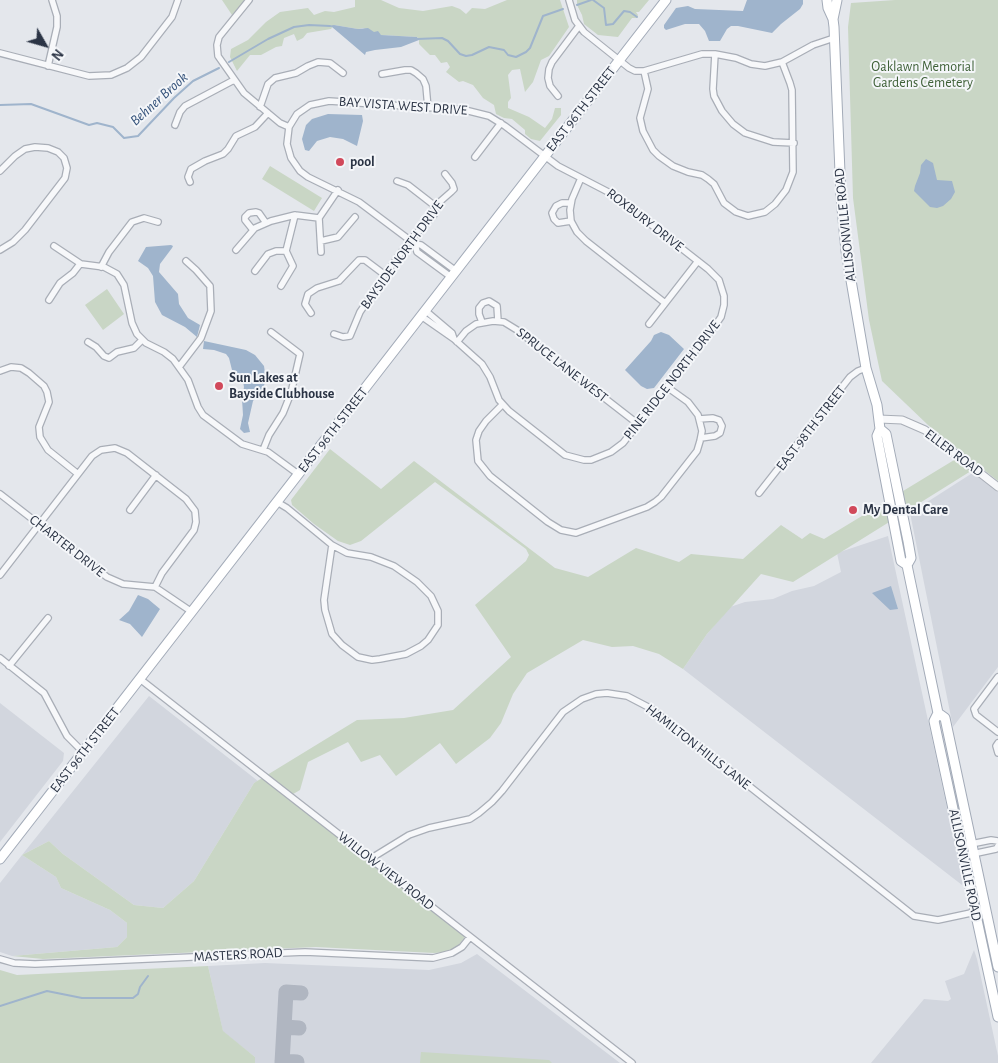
<!DOCTYPE html>
<html>
<head>
<meta charset="utf-8">
<style>
  body { margin:0 }
  #map { position:relative; width:998px; height:1063px; overflow:hidden; background:#e4e7ec; font-family:"Alegreya Sans",sans-serif }
  canvas { display:block }
  .north { position:absolute; left:20px; top:20px; width:50px; height:50px; -webkit-text-stroke:4px #f4f6f9; paint-order:stroke; rotate:128deg; font-size:14px; font-weight:700; line-height:20px; text-align:center; color:#2b3445 }
  .north::after { content:''; display:block; margin:auto; width:18px; height:22px; background:#2b3445; clip-path:polygon(50% 0,100% 100%,50% 72%,0 100%) }
</style>
</head>
<body>
<div id="map">
<canvas width="998" height="1063"></canvas>
<div class="north">N</div>
</div>
<script>
const context = document.querySelector('canvas').getContext('2d');
context.lineJoin = 'round';
function fill(path, color) { context.fillStyle = color; context.fill(path, 'evenodd'); }
const toPath = rows => new Path2D(rows.map(r => 'M' + r).join(''));
function stroke(path, color, width, dash) { context.strokeStyle = color; context.lineWidth = width; context.lineCap = dash ? 'butt' : 'round'; context.setLineDash(dash || []); context.stroke(path); }
function label(font, color, halo, rows, align = 'center') {
  context.font = font + ' "Alegreya Sans",sans-serif'; context.lineWidth = 4; context.setLineDash([]); context.textBaseline = 'middle'; context.strokeStyle = halo; context.fillStyle = color; for (const [text, x, y, turn = 0] of rows) {
    context.save(); context.translate(x, y); context.rotate((+turn || 0) * Math.PI / 180); context.textAlign = isNaN(turn) ? turn : align; if (halo) context.strokeText(text, 0, 0); context.fillText(text, 0, 0); context.restore();
  }
}
fill(toPath([
  [974,472,998,492,998,667,953,727,910,513],
  [888,536,963,882,962,885,683,669,707,634,730,607,745,602,773,599,792,591,814,586,841,572,837,553],
  [149,696,258,781,254,783,194,881,163,908,134,905,63,854,49,841,22,855,56,877,61,888,110,910,127,923,127,937,117,947,12,956,0,952,0,883,22,855],
  [0,703,64,753,63,761,0,842],
  [974,950,977,959,998,1056,998,1063,871,1063,924,999,948,1001,951,999,945,981,964,974],
  [477,954,620,1063,255,1063,255,1057,223,1032,208,966,265,963,429,970,461,963]
]), '#d2d6de');
fill(toPath([
  [222,0,245,0,232,15],
  [355,0,381,0,399,8,423,11,452,6,460,9,466,14,472,8,485,9,507,0,560,0,569,27,549,56,541,60,533,82,525,92,520,69,512,70,508,75,511,98,508,102,508,108,529,117,545,128,552,119,555,108,561,108,561,115,540,141,531,139,525,134,525,130,512,119,504,118,496,114,494,105,483,98,473,85,463,81,459,82,446,72,450,67,447,62,441,63,435,55,430,55,419,44,419,39,417,37,381,35,363,28,358,29,334,25,331,29,307,33,303,38,297,41,294,34,284,38,282,46,276,47,261,55,250,55,237,71,230,57,231,49,248,40,266,22,280,12,308,8,314,15,325,11,334,12,355,7],
  [577,0,649,0,639,12,636,12,638,15,637,18,632,18,618,37,598,35,584,24,582,15,577,5],
  [895,0,998,0,998,481,979,466,793,582,761,574,707,634,683,669,659,654,633,646,612,647,583,640,527,673,513,694,501,723,490,738,456,764,440,743,396,776,380,755,361,762,348,742,308,762,300,790,288,797,465,937,458,946,448,952,434,953,316,947,43,959,12,956,117,947,127,937,127,923,110,910,61,888,56,877,22,855,49,841,63,854,134,905,163,908,194,881,254,783,357,720,404,718,453,710,511,657,475,605,526,561,529,555,526,549,435,482,361,541,350,545,338,541,314,524,292,505,291,500,330,449,381,489,414,461,555,568,588,577,636,548,679,562,691,554,743,559,781,525,802,539,810,533,824,539,964,454,928,425,882,381,869,320,853,198,848,27,851,3],
  [270,166,322,198,314,211,262,179],
  [107,289,124,314,103,330,85,305],
  [208,966,223,1031,255,1057,255,1063,0,1063,0,970,17,975],
  [421,1052,549,1060,552,1063,420,1063]
]), '#c9d6c5');
fill(toPath([
  [747,0,803,0,803,4,800,9,781,24,772,33,738,26,731,26,727,29,720,41,709,41,705,31,699,24,685,24,666,30,664,28,664,25,676,8,688,6,695,9,743,11],
  [334,25,358,29,368,28,374,32,378,31,381,35,417,37,419,40,401,47,375,50,366,52,365,55,332,27,327,26],
  [328,114,362,115,363,121,357,146,343,139,330,137,317,141,309,151,305,150,302,139,306,125,312,119],
  [926,159,933,163,937,180,952,181,955,192,951,199,943,206,937,208,930,207,914,191,915,186,920,173,921,165],
  [171,245,173,246,172,248,160,264,159,272,178,294,179,304,188,318,200,325,197,337,185,327,162,315,155,302,153,276,148,268,138,261,146,247],
  [661,332,669,335,684,349,654,388,647,389,641,386,625,370,651,341,654,335],
  [204,341,246,350,255,355,264,366,266,380,263,388,253,401,248,423,250,432,244,433,240,429,243,415,242,399,244,387,243,381,232,370,229,358,226,354,214,350,203,349],
  [891,586,898,609,890,610,872,593],
  [138,595,148,599,160,609,142,637,130,624,119,620,129,611]
]), '#9fb4cc');
stroke(toPath([
  [593,0,604,8,606,25,613,24,624,11,630,12,637,17],
  [577,5,591,0],
  [417,39,442,38,448,41,460,54,466,56,472,55,489,47,504,50,508,55,516,57,526,52,530,48,543,16,563,9],
  [229,62,268,39,294,27,309,25,330,26],
  [0,105,31,104,89,125,97,123,113,127,124,138,138,136,174,98,193,81,219,68],
  [0,1006,47,991,82,998,133,998,138,994,140,987,148,976]
]), '#9fb4cc', 2);
stroke(toPath([
  [284,1027,299,1028],
  [282,1061,297,1062],
  [282,1063,286,992,301,993]
]), '#b0b6c1', 15);
const minor = toPath([
  [249,0,219,37,217,45,218,56,244,93,280,123,289,127],
  [569,0,575,20,584,32,629,68,635,71,644,71,702,54,715,54,736,58,751,64,765,66,782,62,813,45,834,38],
  [0,53,89,76,111,75,127,68,141,57,172,17,178,0],
  [715,54,713,89,714,96,722,111,733,124,745,133,773,142,794,143],
  [48,66,57,27,57,16,52,0],
  [644,71,648,89,640,118,643,131,653,150,659,156,673,166,688,172,702,175,708,179,714,184,724,203,736,212,748,216,765,212,775,204,786,190,793,172,792,90,790,83,782,62],
  [382,74,405,70,411,70,416,73,423,79,426,86,428,108],
  [558,96,550,86,548,78,549,69,552,62,579,26],
  [260,107,268,84,275,78,296,73,308,66,318,62,330,63,343,73],
  [175,125,180,112,185,106,234,80],
  [475,157,501,123],
  [0,171,15,156,25,149,35,147,48,148,58,152,64,158,67,168,65,178,25,230,13,242,0,250],
  [581,178,572,199,570,210,571,221,577,232,586,241,665,303],
  [397,181,408,185,435,206],
  [190,182,188,177,191,169,205,161,223,154,228,149,236,136,255,127,268,113],
  [571,203,562,203,556,206,552,213,554,219,558,223,571,221],
  [319,218,321,252],
  [319,218,338,190],
  [253,230,245,220,245,217,249,213,256,212,259,213,266,223],
  [321,241,338,237,355,217],
  [415,244,417,252,451,277],
  [54,246,81,264,104,267,117,274,124,285,132,323,137,334,146,343,164,352,173,359,188,380,198,407,203,415,242,444,268,452,298,474],
  [236,250,255,228,271,221,295,215,319,218],
  [101,267,109,252,132,222,144,218,158,222],
  [255,271,268,254,276,251,286,251],
  [281,286,293,266,286,251,295,215],
  [49,300,60,283,73,273,80,264],
  [426,311,452,333,454,339],
  [311,313,305,304,308,294,317,288,339,281,359,260,365,260,385,275],
  [421,316,454,339,482,364,490,377,499,400,509,411,565,455,584,460,591,460,611,452,623,443,714,327,721,317,724,305,724,296,719,280,708,269,612,194,558,166,505,126,489,116,465,110,329,101,310,105,297,114,289,127,287,144,291,158,300,171,308,177,359,202,415,244,421,245,456,271],
  [482,322,479,314,479,308,483,303,489,301,497,306,498,321],
  [649,324,698,261],
  [334,334,343,337,350,336,360,312,385,275,410,240,434,215,435,206,451,192,454,189,452,183,445,174],
  [88,342,96,347,104,356,109,358,117,352,134,348,142,340],
  [457,342,466,331,476,324,493,321,504,322,517,330,638,424],
  [179,367,201,338,211,311,210,286,196,270,186,261],
  [0,371,11,367,21,368,29,373,44,386,47,392,49,402,39,427,40,437,48,450,78,474],
  [502,405,486,421,479,431,476,440,478,461,490,476,548,522,561,530,576,533,647,507,655,502,661,497,697,451,700,441,702,431,698,415,688,402,667,387],
  [699,419,713,418,719,420,722,426,720,433,715,436,701,438],
  [263,450,269,435,283,413,291,393,300,354,271,332],
  [759,493,850,377,858,371,866,368],
  [0,494,107,577,123,584,155,587,192,612],
  [277,502,287,508,332,545],
  [130,510,156,475],
  [332,545,347,553,371,557,394,566,417,582,431,596,438,611,438,625,428,640,421,646,406,654,380,659,372,660,358,657,342,645,332,634,325,610,324,600,332,545],
  [0,575,92,456,101,450,115,448,127,453,186,499,195,511,196,522,194,530,162,573,155,587],
  [0,658,44,693,67,736,83,752],
  [9,666,48,618],
  [998,677,974,709,976,715,998,732],
  [140,679,632,1063],
  [998,743,996,746,998,753],
  [961,846,991,840,998,841],
  [963,856,996,849,998,846],
  [370,859,409,835,429,828,470,819,479,813,492,802,502,791,563,712,582,699,596,694,607,693,627,696,650,708,914,916,938,920,985,910],
  [0,959,14,963,35,964,305,952,433,958,452,953,462,947,470,937]
]);
const tertiary = toPath([
  [879,419,902,420,925,430,998,487]
]);
const primary = toPath([
  [827,0,828,8,833,19,834,27,841,197,846,251,866,368,877,405,880,429,877,436,901,561,907,565],
  [833,19,837,0],
  [880,429,886,434,908,541,911,558,907,565,908,570,938,713,934,721,998,1017],
  [938,713,945,718,998,967],
  [0,859,666,0]
]);
stroke(minor, '#a9aeb7', 8);
stroke(tertiary, '#a9aeb7', 9);
stroke(primary, '#a3abb8', 11);
stroke(minor, '#f7f8fa', 5.5);
stroke(tertiary, '#f7f8fa', 7);
stroke(primary, '#fff', 9);
for (const [x, y, r, color] of [
  [340,162,5,"#d1495b"],
  [219,386,5,"#d1495b"],
  [853,510,5,"#d1495b"]
]) { const dot = new Path2D(); dot.arc(x, y, r, 0, 2 * Math.PI); context.fillStyle = color; context.fill(dot); stroke(dot, '#f4f6f9', 2); }
label('14px', '#3f6138', '#f4f6f9', [
  ["Oaklawn Memorial",923,67],
  ["Gardens Cemetery",923,83]
]);
label('14px', '#2b3445', '#f4f6f9', [
  ["BAY VISTA WEST DRIVE",403,106,4],
  ["EAST 96TH STREET",581,109,-52],
  ["ROXBURY DRIVE",645,220,38],
  ["ALLISONVILLE ROAD",845,225,-96],
  ["BAYSIDE NORTH DRIVE",402,255,-54],
  ["SPRUCE LANE WEST",562,365,38],
  ["PINE RIDGE NORTH DRIVE",672,380,-52],
  ["EAST 98TH STREET",811,428,-52],
  ["EAST 96TH STREET",333,430,-52],
  ["ELLER ROAD",954,453,37],
  ["CHARTER DRIVE",67,546,38],
  ["HAMILTON HILLS LANE",698,747,38],
  ["EAST 96TH STREET",85,750,-52],
  ["ALLISONVILLE ROAD",965,865,78],
  ["WILLOW VIEW ROAD",386,871,38],
  ["MASTERS ROAD",238,955,-3]
]);
label('bold 14px', '#2b3445', '#f4f6f9', [
  ["pool",350,162],
  ["Sun Lakes at",229,378],
  ["Bayside Clubhouse",229,394],
  ["My Dental Care",863,510]
], 'left');
label('italic 15px', '#34527a', '#f4f6f9', [
  ["Behner Brook",159,99,-42]
]);
</script>
</body>
</html>
